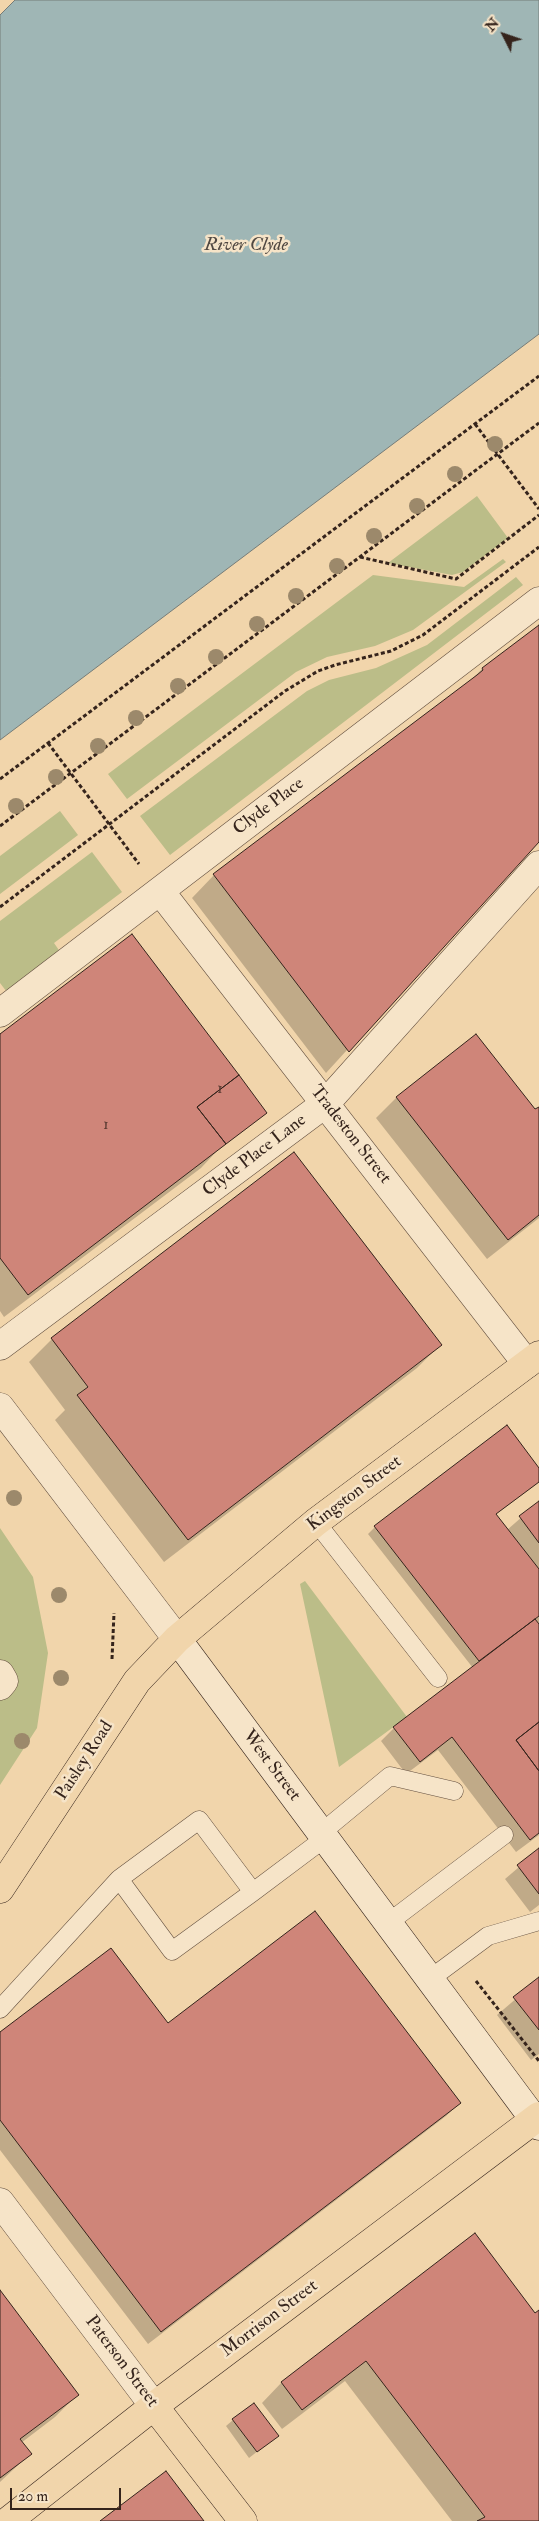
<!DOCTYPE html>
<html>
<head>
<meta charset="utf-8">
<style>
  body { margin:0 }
  #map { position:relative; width:539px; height:2521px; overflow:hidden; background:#f1d5ab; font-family:"IM FELL Double Pica",serif }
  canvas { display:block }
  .north { position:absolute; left:479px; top:10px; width:50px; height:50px; -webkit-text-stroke:4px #f6e4c8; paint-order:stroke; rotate:311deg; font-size:14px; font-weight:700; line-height:20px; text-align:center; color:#35241c }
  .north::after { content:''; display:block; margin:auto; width:18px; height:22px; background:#35241c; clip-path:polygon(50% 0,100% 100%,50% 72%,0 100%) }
  .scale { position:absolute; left:10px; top:2488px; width:111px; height:22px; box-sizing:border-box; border:2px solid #35241c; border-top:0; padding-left:6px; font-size:15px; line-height:18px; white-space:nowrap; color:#35241c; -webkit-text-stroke:4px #f6e4c8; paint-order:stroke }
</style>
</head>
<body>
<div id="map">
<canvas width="539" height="2521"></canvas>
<div class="north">N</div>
<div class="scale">20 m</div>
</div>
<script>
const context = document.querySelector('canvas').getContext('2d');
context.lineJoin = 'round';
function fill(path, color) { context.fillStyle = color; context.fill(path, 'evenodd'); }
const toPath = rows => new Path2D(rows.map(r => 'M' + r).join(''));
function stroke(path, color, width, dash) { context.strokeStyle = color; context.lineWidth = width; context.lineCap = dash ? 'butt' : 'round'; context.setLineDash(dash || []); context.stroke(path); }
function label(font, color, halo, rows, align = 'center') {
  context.font = font + ' "IM FELL Double Pica",serif'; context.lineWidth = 5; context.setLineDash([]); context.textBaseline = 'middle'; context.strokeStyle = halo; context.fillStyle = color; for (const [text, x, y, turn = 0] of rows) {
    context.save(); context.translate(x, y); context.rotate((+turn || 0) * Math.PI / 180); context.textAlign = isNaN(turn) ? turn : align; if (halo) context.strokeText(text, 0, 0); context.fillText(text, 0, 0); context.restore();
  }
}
fill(toPath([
  [477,496,508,538,463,572,452,575,388,563],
  [503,559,506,562,413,630,375,646,327,657,296,672,127,799,108,774,373,575,464,587],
  [516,577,523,585,170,855,140,816,307,691,329,680,376,668,427,645],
  [60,811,78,835,0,894,0,856],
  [92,852,122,892,54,943,63,956,10,996,0,983,0,921],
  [0,1528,33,1577,48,1653,37,1728,0,1785],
  [305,1581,407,1717,339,1767,300,1584]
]), '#bbbd88');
const water = toPath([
  [15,0,539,0,539,334,0,740,0,15,15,0]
]);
fill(water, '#9fb6b5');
stroke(water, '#757c78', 1);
fill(toPath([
  [539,626,539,840,326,1073,192,898,214,875,468,683,482,669],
  [0,1036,266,1113,217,1151,201,1168,4,1317,0,1311],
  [476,1036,535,1111,539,1108,539,1218,487,1259,376,1118,396,1098],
  [52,1339,440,1345,417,1368,164,1562,55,1420,65,1410,29,1362],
  [539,1470,539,1482,495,1515,507,1530,539,1502,539,1835,516,1852,438,1750,406,1774,381,1741,394,1728,473,1668,368,1534,375,1527],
  [539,1850,539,1905,530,1912,505,1879],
  [539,1979,539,2054,531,2060,497,2015],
  [168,2024,460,2103,446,2116,148,2344,0,2150,0,2034],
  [0,2292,77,2395,55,2417,21,2443,30,2454,0,2482],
  [539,2311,539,2521,452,2521,345,2381,282,2429,262,2403,282,2382,535,2314],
  [233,2420,277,2436,249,2458,226,2426]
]), '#0003');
const building = toPath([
  [539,625,539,842,349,1052,213,874,477,675,483,670,482,668,539,625],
  [132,934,239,1075,197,1107,226,1144,28,1295,0,1258,0,1034,132,934],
  [476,1034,535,1109,539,1107,539,1215,508,1240,396,1097,476,1034],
  [239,1075,267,1113,226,1144,197,1107,239,1075],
  [294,1152,442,1345,188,1540,77,1395,88,1387,51,1338,294,1152],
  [507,1425,539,1468,539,1482,496,1514,539,1569,539,1616,479,1661,374,1526,507,1425],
  [539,1501,539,1543,519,1516,539,1501],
  [535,1619,539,1624,539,1722,516,1740,539,1771,539,1833,530,1840,452,1737,420,1762,393,1727,535,1619],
  [539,1722,539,1771,516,1740,539,1722],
  [539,1848,539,1894,517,1865,539,1848],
  [315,1911,461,2103,161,2332,0,2120,0,2032,111,1948,168,2023,315,1911],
  [539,1977,539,2030,513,1997,539,1977],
  [475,2233,535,2313,539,2310,539,2521,477,2521,485,2517,366,2361,302,2410,281,2382,475,2233],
  [0,2290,79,2395,20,2439,32,2454,0,2478,0,2290],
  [254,2403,279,2436,257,2452,232,2419,254,2403],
  [166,2471,204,2521,100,2521,166,2471]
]);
fill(building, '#cf8579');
stroke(building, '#35241c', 1);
const lane = toPath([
  [316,1522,438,1678],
  [321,1833,390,1776,454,1791],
  [253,1892,199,1820,119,1879,172,1951,253,1892,325,1838],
  [388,1923,504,1835],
  [430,1979,488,1936,539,1921],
  [0,2009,119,1879]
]);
const street = toPath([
  [160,891,527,1364],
  [0,1013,539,601],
  [0,1346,326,1103,539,865],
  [0,1407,177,1639],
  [0,1674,4,1681,0,1686],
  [0,2202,154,2406]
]);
const secondary = toPath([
  [177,1639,539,2126]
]);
const primary = toPath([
  [0,1889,137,1681,177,1639,316,1522,539,1355],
  [154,2406,243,2521],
  [8,2521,154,2406,539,2116]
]);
stroke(lane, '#645040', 19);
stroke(street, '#645040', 29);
stroke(secondary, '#35241c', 29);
stroke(primary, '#35241c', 29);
stroke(toPath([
  [475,424,539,509],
  [360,557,456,579,539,515],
  [48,743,139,864],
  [0,779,539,376],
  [0,826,539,423],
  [0,907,285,691,318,671,335,665,391,651,423,635,539,547],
  [112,1659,114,1613],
  [476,1981,539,2061]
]), '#35241c', 3, [4, 2.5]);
stroke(lane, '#f6e4c8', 18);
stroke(street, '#f6e4c8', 28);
stroke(secondary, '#f6e4c8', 28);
stroke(primary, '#f1d5ab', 28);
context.fillStyle = '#9c896b';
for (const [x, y] of [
  [495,444],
  [455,474],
  [417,506],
  [374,536],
  [337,566],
  [296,596],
  [257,624],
  [216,657],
  [178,686],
  [136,718],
  [98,746],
  [56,777],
  [16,806],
  [14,1498],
  [59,1595],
  [61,1678],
  [22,1741]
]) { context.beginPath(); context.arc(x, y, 8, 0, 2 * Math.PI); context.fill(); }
label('15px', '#5c3c33', null, [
  ["1",220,1090],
  ["1",106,1126]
]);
label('18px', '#35241c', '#f6e4c8', [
  ["Clyde Place",269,807,-37],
  ["Tradeston Street",350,1135,52],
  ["Clyde Place Lane",255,1156,-37],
  ["Kingston Street",355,1494,-37],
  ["Paisley Road",85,1761,-57],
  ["West Street",271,1766,53],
  ["Morrison Street",270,2319,-37],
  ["Paterson Street",121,2362,53]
]);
label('italic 19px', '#504842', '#f6e4c8', [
  ["River Clyde",246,246]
]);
</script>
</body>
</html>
